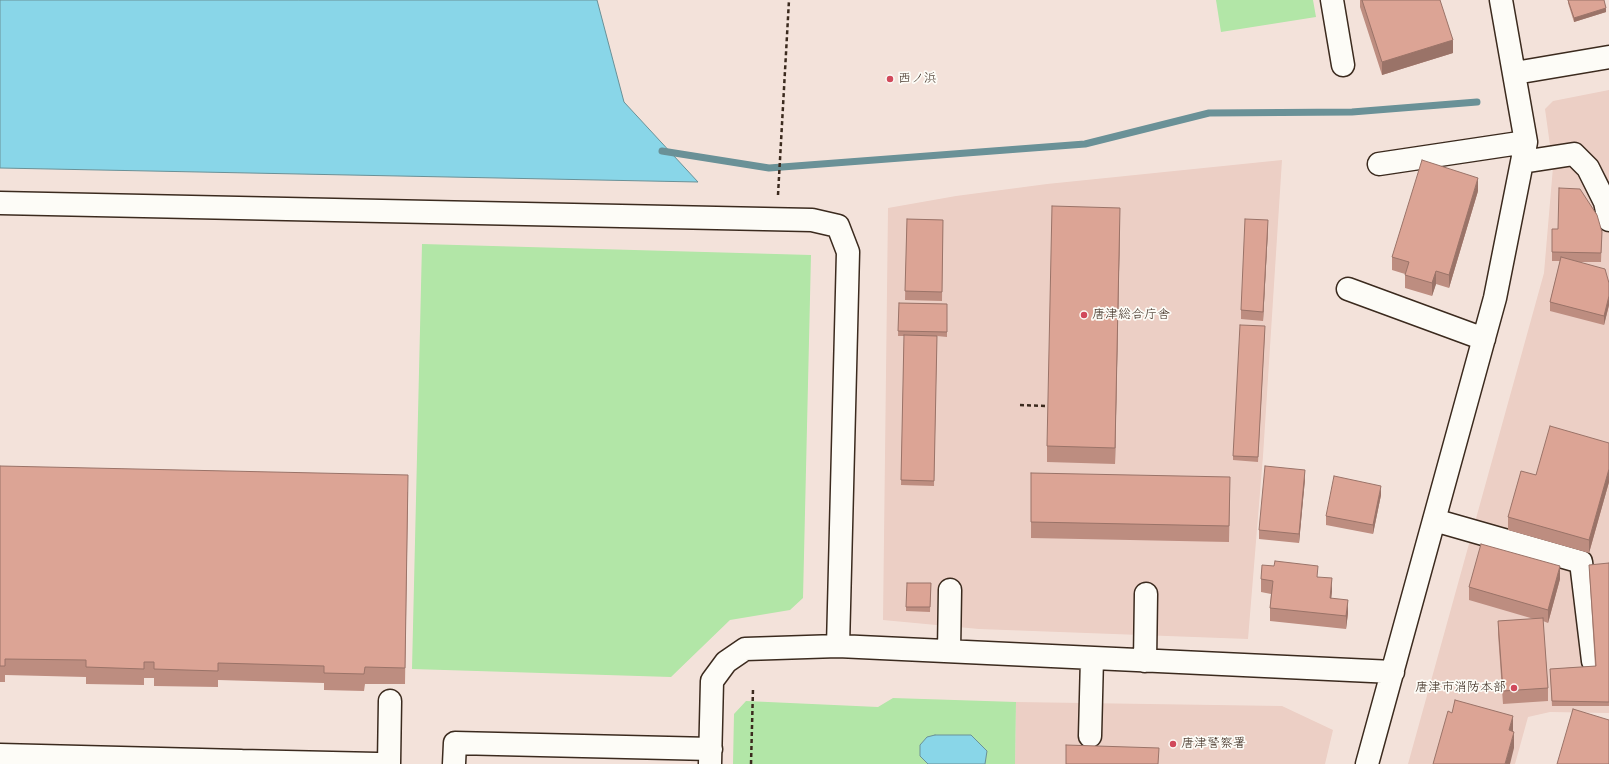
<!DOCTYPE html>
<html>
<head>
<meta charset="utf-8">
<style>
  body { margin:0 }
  canvas { display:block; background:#f3e2da }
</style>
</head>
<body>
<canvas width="1609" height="764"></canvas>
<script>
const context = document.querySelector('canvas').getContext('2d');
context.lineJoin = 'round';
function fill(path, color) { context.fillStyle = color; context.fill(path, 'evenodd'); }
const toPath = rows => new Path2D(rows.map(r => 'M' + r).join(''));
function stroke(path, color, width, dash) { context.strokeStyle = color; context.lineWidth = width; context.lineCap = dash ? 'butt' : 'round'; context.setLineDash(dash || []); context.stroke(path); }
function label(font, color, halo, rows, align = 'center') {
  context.font = font + ' Sriracha,"Klee One",sans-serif'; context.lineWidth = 3.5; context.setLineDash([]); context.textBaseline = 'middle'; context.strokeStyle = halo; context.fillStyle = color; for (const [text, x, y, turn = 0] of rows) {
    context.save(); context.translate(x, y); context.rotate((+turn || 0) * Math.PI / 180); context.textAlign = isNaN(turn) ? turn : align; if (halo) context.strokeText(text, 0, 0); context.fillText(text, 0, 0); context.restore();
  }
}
fill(toPath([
  [1609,90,1609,713,1550,712,1528,717,1515,764,1408,764,1544,273,1553,167,1545,109,1553,101],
  [1282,160,1263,456,1248,639,979,629,883,620,888,208,956,196,1047,184],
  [1016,702,1282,706,1333,730,1325,764,1015,764]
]), '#eccfc5');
fill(toPath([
  [1216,0,1313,0,1316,17,1221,32],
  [422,244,811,255,803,598,790,610,730,620,671,677,412,669],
  [893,698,1016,702,1015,764,733,764,734,714,746,701,878,707]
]), '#b2e6a7');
const water = toPath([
  [0,0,597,0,624,102,698,182,0,168,0,0],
  [935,735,971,735,987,751,985,764,928,764,920,756,920,745,927,737,935,735]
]);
fill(water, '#89d6e8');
stroke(water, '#6a9197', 1);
stroke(toPath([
  [662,151,769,168,1085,144,1209,113,1352,112,1477,102]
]), '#6a9197', 7);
const minor = toPath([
  [1332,0,1343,65],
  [1515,73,1609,57],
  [1522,162,1574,154,1588,168,1605,202,1609,220],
  [1379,164,1526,142],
  [0,203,812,220,838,226,848,252,838,646],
  [1348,289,1484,339],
  [1434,520,1581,562,1593,661],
  [949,651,950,590],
  [1145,661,1146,594],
  [1090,736,1092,658],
  [0,755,241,761,241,764],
  [241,761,377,764],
  [389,764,390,701],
  [454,764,455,743,711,749],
  [710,764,712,681,726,662,745,649,838,646,1393,672],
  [1367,764,1495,298,1522,162,1526,142,1501,0]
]);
stroke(minor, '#3b2a1e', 25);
stroke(toPath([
  [778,195,789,0],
  [1020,405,1048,406],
  [751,764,753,689]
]), '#3b2a1e', 2.5, [4, 3]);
stroke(minor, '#fdfcf7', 22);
fill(toPath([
  [1360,0,1440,0,1453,53,1382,75,1360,7],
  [1568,0,1604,0,1606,12,1574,22,1568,3],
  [1478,191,1449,288,1436,284,1432,296,1405,288,1405,274,1392,270,1392,257],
  [907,219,943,220,942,301,905,300],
  [1120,224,1115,464,1047,462,1047,446],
  [1268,229,1263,321,1241,319,1241,310],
  [1552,229,1602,232,1601,262,1578,262,1609,283,1609,305,1604,325,1550,311,1550,302,1560,261,1552,261],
  [899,303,947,304,947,337,937,336,934,486,901,485,904,336,898,336],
  [1265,331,1258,462,1233,460,1233,456],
  [1609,443,1609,482,1589,553,1508,530,1508,517,1536,475],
  [0,466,408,492,405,684,365,684,364,691,324,690,324,683,218,680,218,687,154,686,154,678,144,678,144,685,86,684,86,677,5,675,5,682,0,682],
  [1031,473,1230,493,1229,542,1031,538],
  [1305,479,1299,543,1259,539,1259,530],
  [1381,495,1373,534,1326,525,1326,516],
  [1609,563,1609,706,1552,706,1550,669,1595,666,1589,569],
  [1318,577,1332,591,1331,598,1348,613,1346,629,1270,621,1270,608,1271,594,1261,592,1261,579],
  [1560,579,1548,623,1543,621,1548,688,1548,701,1503,704,1498,634,1498,621,1534,619,1469,600,1469,587],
  [931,583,930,612,906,611,906,607]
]), '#bd8d80');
fill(toPath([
  [1606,8,1606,12,1574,22,1574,18],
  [1453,40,1453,53,1382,75,1382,62],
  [1478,178,1478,191,1449,288,1449,275],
  [1120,208,1120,224,1115,464,1115,448],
  [1268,220,1268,229,1263,321,1263,312],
  [1436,271,1436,284,1432,296,1432,283],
  [1609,296,1609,305,1604,325,1604,316],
  [1609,469,1609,482,1589,553,1589,540],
  [1305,470,1305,479,1299,543,1299,534],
  [1381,486,1381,495,1373,534,1373,525],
  [1560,566,1560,579,1548,623,1548,610],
  [1332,578,1332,591,1330,611,1330,598],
  [1348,600,1348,613,1346,629,1346,616],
  [1513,716,1513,732,1509,730],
  [1514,732,1514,748,1510,764,1505,764]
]), '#9a7368');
const building = toPath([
  [1362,0,1440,0,1453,40,1382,62,1362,0],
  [1568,0,1604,0,1606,8,1574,18,1568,0],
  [1422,160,1478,178,1449,275,1436,271,1432,283,1405,275,1409,262,1392,257,1422,160],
  [1559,188,1580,189,1597,215,1602,232,1601,253,1552,252,1552,229,1558,229,1559,188],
  [1052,206,1120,208,1115,448,1047,446,1052,206],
  [907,219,943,220,942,292,905,291,907,219],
  [1245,219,1268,220,1263,312,1241,310,1245,219],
  [1561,257,1605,269,1609,283,1609,296,1604,316,1550,302,1561,257],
  [899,303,947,304,947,332,898,331,899,303],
  [1240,325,1265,326,1258,457,1233,456,1240,325],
  [904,335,937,336,934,481,901,480,904,335],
  [1550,426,1609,443,1609,469,1589,540,1508,517,1521,471,1536,475,1550,426],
  [0,466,408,475,405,668,365,667,364,674,324,673,324,666,218,663,218,671,154,669,154,662,144,662,144,669,86,667,86,660,5,659,5,666,0,666,0,466],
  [1265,466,1305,470,1299,534,1259,530,1265,466],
  [1031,473,1230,477,1229,526,1031,522,1031,473],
  [1334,476,1381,486,1373,525,1326,516,1334,476],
  [1481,544,1560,566,1548,610,1469,587,1481,544],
  [1275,561,1318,566,1317,577,1332,578,1330,598,1348,600,1346,616,1270,608,1273,581,1261,579,1262,565,1274,566,1275,561],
  [1609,563,1609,702,1552,701,1550,669,1596,666,1589,565,1609,563],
  [907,583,931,583,930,607,906,607,907,583],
  [1543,618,1548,688,1503,691,1498,621,1543,618],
  [1455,700,1513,716,1509,730,1514,732,1505,764,1433,764,1448,711,1452,713,1455,700],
  [1573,709,1609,720,1609,764,1557,764,1573,709],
  [1066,745,1159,748,1158,764,1066,764,1066,745]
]);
fill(building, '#dca495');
stroke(building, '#9a7368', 1);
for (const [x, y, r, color] of [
  [890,79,4,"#d1495b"],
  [1084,315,4,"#d1495b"],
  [1514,688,4,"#d1495b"],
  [1173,744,4,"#d1495b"]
]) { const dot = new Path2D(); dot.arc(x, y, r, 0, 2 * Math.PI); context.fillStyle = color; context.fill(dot); stroke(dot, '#fdfcf7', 1.5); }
label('13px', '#3b2a1e', '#fdfcf7', [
  ["西ノ浜",898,79],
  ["唐津総合庁舎",1092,315],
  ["唐津市消防本部",1506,688,"right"],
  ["唐津警察署",1181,744]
], 'left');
</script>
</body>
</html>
